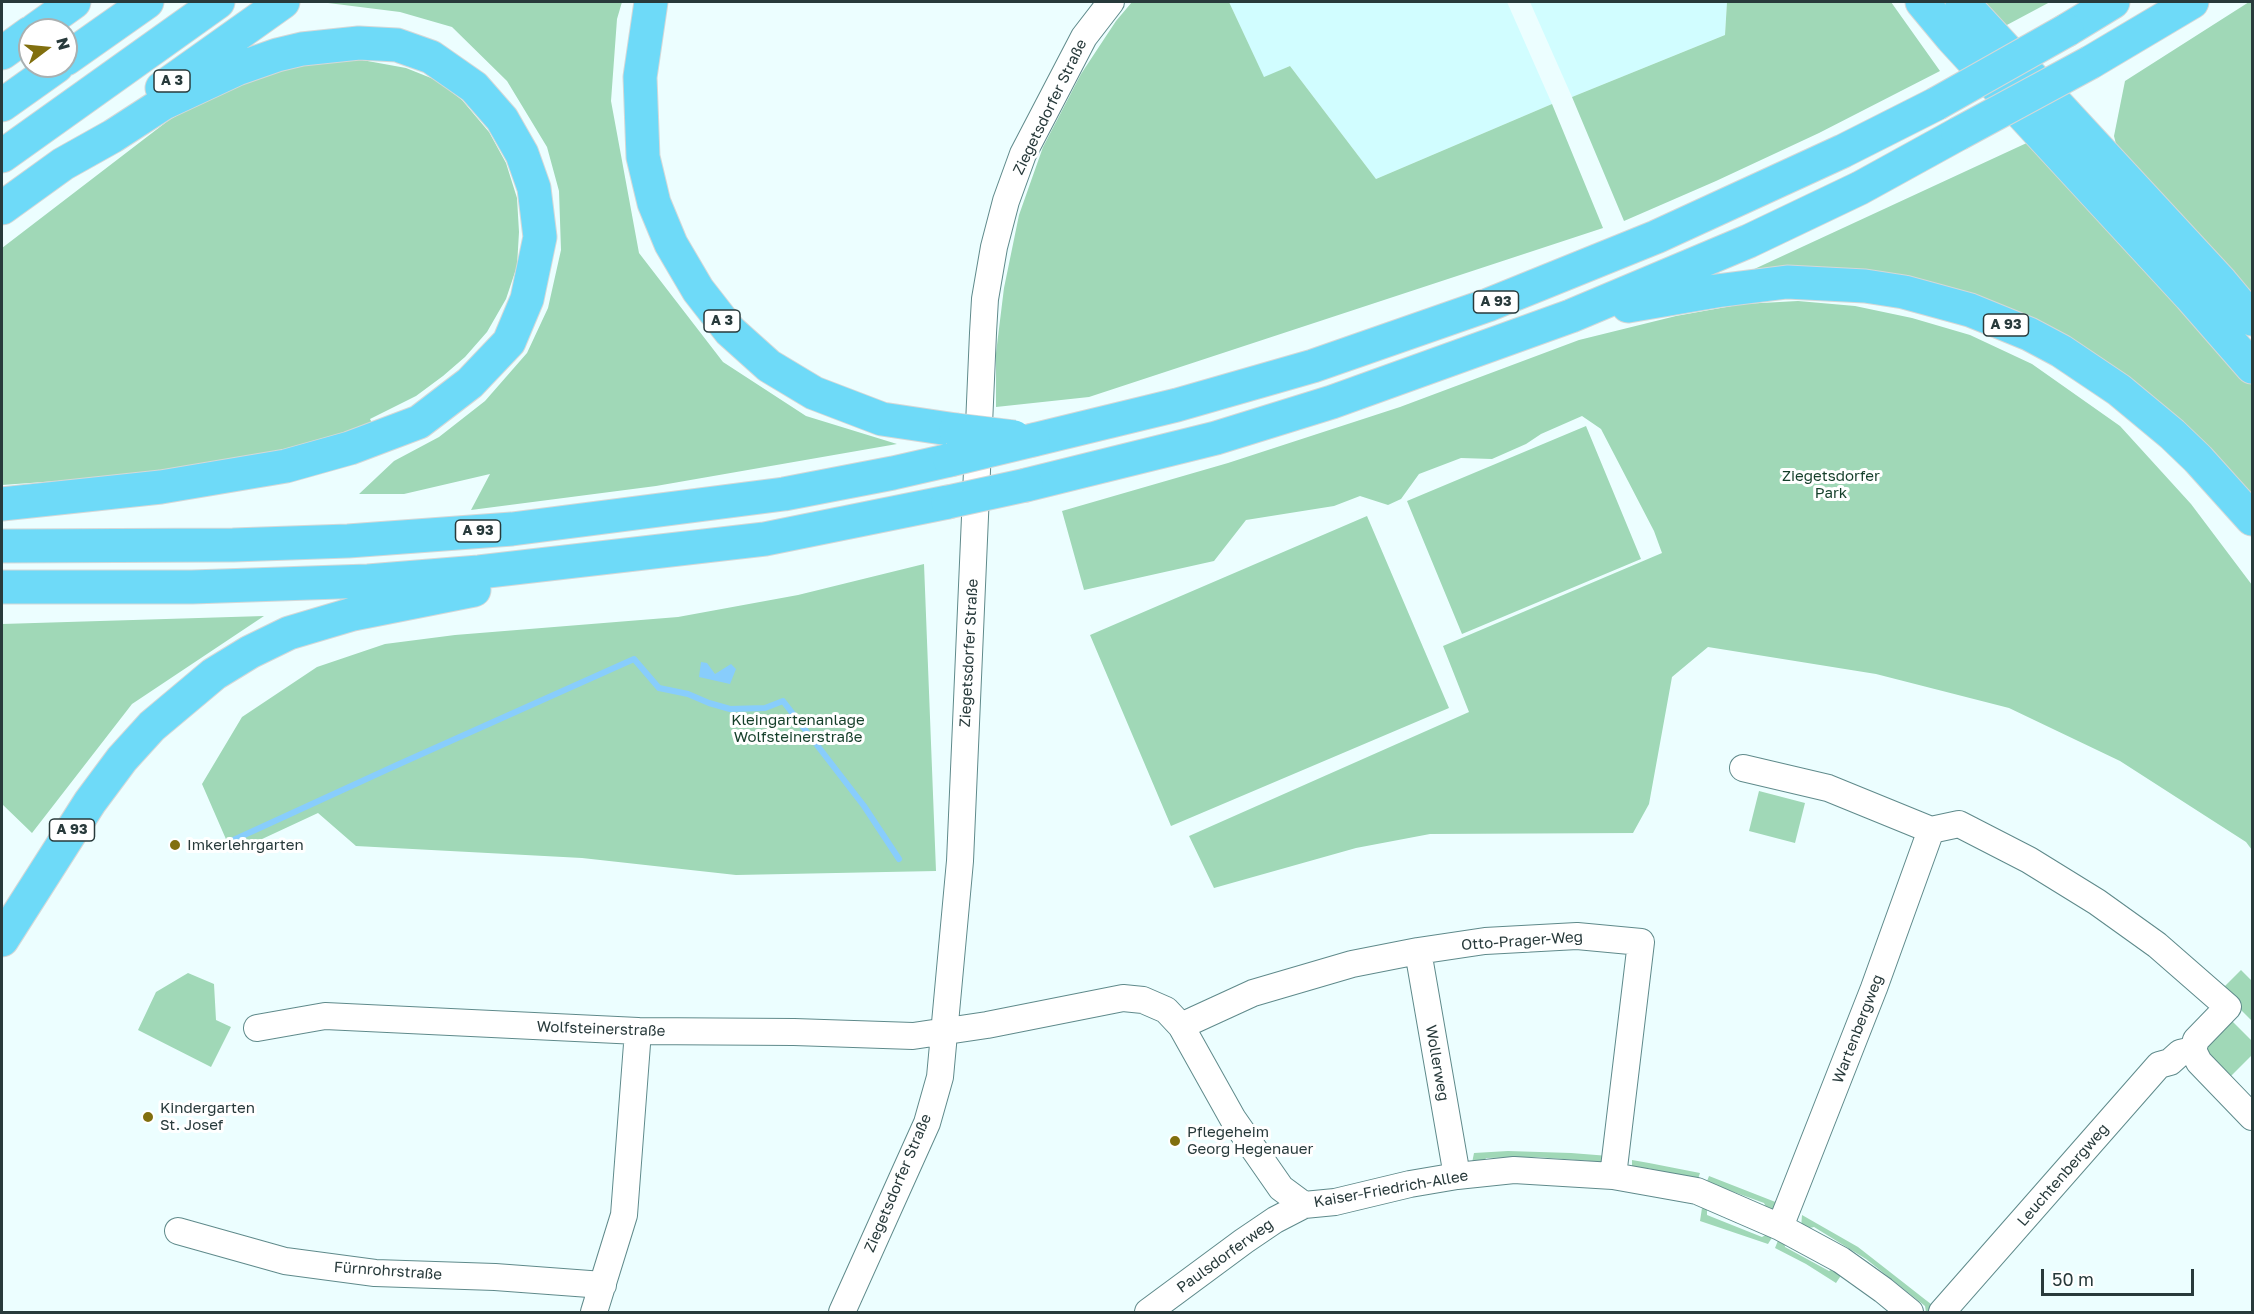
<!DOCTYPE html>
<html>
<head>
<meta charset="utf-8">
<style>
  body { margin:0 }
  #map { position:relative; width:2254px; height:1314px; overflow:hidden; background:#ecfeff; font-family:"Golos Text",sans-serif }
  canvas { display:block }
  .frame { position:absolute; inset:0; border:3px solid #283a3b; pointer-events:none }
  .north { position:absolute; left:18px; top:18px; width:60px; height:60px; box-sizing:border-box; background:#fff; border:2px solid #a9b0b1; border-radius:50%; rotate:74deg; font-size:16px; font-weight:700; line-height:24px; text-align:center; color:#283a3b }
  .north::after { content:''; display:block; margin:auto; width:21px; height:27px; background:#816f0e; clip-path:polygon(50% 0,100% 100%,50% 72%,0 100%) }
  .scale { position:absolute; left:2041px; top:1269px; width:153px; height:27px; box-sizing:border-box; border:3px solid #283a3b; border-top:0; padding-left:8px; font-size:18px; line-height:21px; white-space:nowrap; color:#283a3b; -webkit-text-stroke:4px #fff; paint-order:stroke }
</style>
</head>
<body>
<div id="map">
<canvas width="2254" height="1314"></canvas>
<div class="frame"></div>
<div class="north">N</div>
<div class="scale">50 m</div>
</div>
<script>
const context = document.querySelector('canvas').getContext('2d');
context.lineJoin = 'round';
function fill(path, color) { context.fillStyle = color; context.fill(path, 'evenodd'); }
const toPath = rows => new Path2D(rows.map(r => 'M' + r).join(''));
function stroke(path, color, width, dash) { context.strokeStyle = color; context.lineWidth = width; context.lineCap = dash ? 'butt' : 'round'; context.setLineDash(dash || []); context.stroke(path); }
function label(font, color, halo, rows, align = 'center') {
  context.font = font + ' "Golos Text",sans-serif'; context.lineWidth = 6; context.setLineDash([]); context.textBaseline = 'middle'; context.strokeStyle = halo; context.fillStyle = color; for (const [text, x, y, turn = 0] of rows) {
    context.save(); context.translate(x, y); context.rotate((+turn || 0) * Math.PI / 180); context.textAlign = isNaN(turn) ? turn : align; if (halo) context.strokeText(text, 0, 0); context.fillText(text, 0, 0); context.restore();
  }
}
fill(toPath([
  [1229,2,1507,2,1552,104,1376,179,1290,66,1264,78],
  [1530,2,1727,2,1725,35,1572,97]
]), '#d1fdff');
fill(toPath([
  [320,2,622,2,617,19,611,101,639,253,723,362,806,416,897,444,656,486,471,510,490,474,404,494,359,494,394,461,439,437,485,401,527,353,548,308,561,250,559,191,547,147,507,81,452,27,400,12],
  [1132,2,1229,2,1264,77,1290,66,1376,179,1552,104,1603,228,1089,397,996,407,996,353,1004,288,1019,215,1043,147,1081,74,1116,21],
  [1727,2,1891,2,1940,71,1819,133,1716,181,1624,221,1572,97,1725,35],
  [1983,2,2050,2,2005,26],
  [2249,2,2252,2,2252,297,2118,152,2114,136,2125,81],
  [326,59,362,60,406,68,436,80,462,100,489,132,506,163,517,198,519,232,517,266,506,299,487,332,465,357,443,376,416,396,370,419,373,425,317,443,251,458,141,475,2,485,2,248,169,120,222,91,270,72],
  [2031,141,2226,352,2252,385,2252,500,2081,345,1750,271],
  [1798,301,1855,306,1912,318,1970,335,2032,364,2120,426,2191,504,2252,585,2252,850,2246,842,2120,761,2009,708,1876,674,1708,647,1672,677,1649,804,1633,833,1430,834,1356,848,1214,888,1189,836,1469,712,1443,646,1662,553,1654,531,1601,429,1582,416,1541,434,1526,444,1492,459,1461,458,1419,474,1401,499,1388,505,1360,496,1334,506,1246,520,1214,561,1084,590,1062,511,1228,463,1400,407,1579,340,1676,316,1743,304],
  [1586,426,1641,559,1462,634,1407,501],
  [1367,516,1449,708,1171,826,1090,635],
  [924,564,936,871,736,875,582,858,356,846,318,813,232,853,202,784,242,717,317,667,385,644,455,635,678,617,798,595],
  [264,616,132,704,32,833,2,804,2,624],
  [1759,791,1805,803,1795,843,1749,831],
  [2241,970,2252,981,2252,1021,2221,990],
  [188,973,214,984,216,1020,231,1027,211,1067,138,1030,156,992],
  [2231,1020,2252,1041,2252,1055,2228,1079,2206,1052,2207,1045],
  [1508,1151,1571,1153,1609,1156,1602,1166,1592,1167,1590,1161,1536,1157,1486,1158,1481,1166,1471,1168,1474,1153],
  [1632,1160,1649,1163,1700,1173,1696,1185,1682,1176,1647,1168,1640,1172,1632,1171],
  [1709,1176,1778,1203,1774,1213,1768,1211,1764,1203,1720,1187,1713,1191,1704,1189],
  [1702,1208,1707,1210,1707,1215,1762,1237,1769,1233,1773,1236,1768,1244,1700,1221],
  [1802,1215,1858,1247,1936,1308,1931,1312,1926,1312,1925,1306,1866,1259,1814,1227,1805,1229,1801,1228],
  [1779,1238,1784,1240,1785,1247,1829,1271,1834,1268,1842,1274,1836,1283,1806,1264,1775,1248]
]), '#a0d8b7');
fill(toPath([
  [701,662,707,663,715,674,731,664,736,669,730,684,699,677]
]), '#88cdfc');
stroke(toPath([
  [229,842,397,765,634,659,659,688,688,694,709,703,730,709,765,708,783,701,864,806,899,859]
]), '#88cdfc', 6);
const minor = toPath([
  [1743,768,1828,788,1931,830,1959,824,2029,860,2097,902,2157,945,2228,1007,2196,1040,2193,1050,2199,1062,2252,1117],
  [1418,951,1457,1176],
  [1181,1026,1253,993,1352,964,1418,951,1485,941,1577,936,1641,942,1613,1176],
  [257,1028,325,1016,638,1031,794,1032,913,1036,987,1025,1123,998,1143,1000,1166,1010,1181,1026,1233,1119,1281,1188,1304,1205,1335,1202,1410,1184,1457,1176,1514,1170,1613,1176,1697,1191,1780,1227,1841,1260,1883,1290,1910,1312],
  [1780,1227,1874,988,1931,830],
  [178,1231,285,1261,375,1273,495,1277,603,1285],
  [594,1312,624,1215,638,1031],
  [842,1312,927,1123,940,1077,960,861,983,333,985,299,994,247,1006,201,1023,154,1084,37,1111,2],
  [1148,1312,1244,1241,1275,1220,1304,1205],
  [1942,1312,2159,1065,2170,1062,2180,1053,2193,1050]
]);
const highway = toPath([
  [651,2,640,77,643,157,654,203,671,244,698,290,730,331,769,366,814,393,882,419,956,430],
  [1922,2,1952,38,2190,296,2252,367],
  [1962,2,2221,282,2252,319],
  [35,30,74,2],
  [2067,30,2113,2],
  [2,53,30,33],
  [66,59,147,2],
  [2091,62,2192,2],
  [162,88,283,2],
  [2,105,57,66],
  [2,156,218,2],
  [2,208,63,164,113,136,164,103,237,69,277,55,302,49,359,43,397,45,431,57,474,87,502,119,522,154,534,188,540,237,527,299,509,342,470,383,419,422,350,448,286,466,161,487,2,504],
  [1628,306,1716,291,1787,282,1865,286,1904,292,1970,310,2029,334,2061,351,2119,390,2172,434,2198,459,2252,519],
  [1033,440,1177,405,1313,366,1488,305,1656,237,1843,151,1936,104],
  [1026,485,1216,438,1332,402,1571,316,1749,241,1860,188,1958,134],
  [2,546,233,545,348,541,512,529,784,494,893,473,950,460],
  [2,587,192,587,368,581,479,572,765,539,948,502],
  [2,940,90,802,122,759,152,726,214,674,250,652,289,633,353,614,474,590]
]);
stroke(minor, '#5f8a8b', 28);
stroke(highway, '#d4d8d8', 35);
stroke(minor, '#fff', 26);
stroke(highway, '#6edaf8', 33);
const highwayBridge = toPath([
  [1936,104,2067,30],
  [1958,134,2091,62],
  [956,430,1014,437],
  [950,460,1033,440],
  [948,502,1026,485]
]);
stroke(highwayBridge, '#d4d8d8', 35, []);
stroke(highwayBridge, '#6edaf8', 33);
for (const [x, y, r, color] of [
  [175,845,6,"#816f0e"],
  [148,1117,6,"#816f0e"],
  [1175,1141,6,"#816f0e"]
]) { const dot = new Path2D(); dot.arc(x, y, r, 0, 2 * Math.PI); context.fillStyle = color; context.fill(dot); stroke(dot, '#fff', 2); }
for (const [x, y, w] of [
  [172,81,36],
  [1496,302,45],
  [722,321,36],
  [2006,325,45],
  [478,531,45],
  [72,830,45]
]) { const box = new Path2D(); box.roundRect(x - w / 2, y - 11, w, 22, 4.5); context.fillStyle = '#fff'; context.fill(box); stroke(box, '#283a3b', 1.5); }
label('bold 14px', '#283a3b', null, [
  ["A 3",172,81],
  ["A 93",1496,302],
  ["A 3",722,321],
  ["A 93",2006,325],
  ["A 93",478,531],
  ["A 93",72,830]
]);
label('15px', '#283a3b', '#fff', [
  ["Ziegetsdorfer Straße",1050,107,-64],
  ["Ziegetsdorfer Straße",969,653,-87],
  ["Otto-Prager-Weg",1522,941,-4],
  ["Wolfsteinerstraße",601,1029,2],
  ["Wartenbergweg",1858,1029,-69],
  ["Wollerweg",1437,1063,80],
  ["Leuchtenbergweg",2063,1175,-49],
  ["Ziegetsdorfer Straße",898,1183,-67],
  ["Kaiser-Friedrich-Allee",1391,1189,-10],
  ["Paulsdorferweg",1225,1256,-36],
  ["Fürnrohrstraße",388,1271,4]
]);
label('15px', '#153f2a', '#fff', [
  ["Ziegetsdorfer",1831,476],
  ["Park",1831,493],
  ["Kleingartenanlage",798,720],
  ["Wolfsteinerstraße",798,737]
]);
label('15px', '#283a3b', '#fff', [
  ["Imkerlehrgarten",187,845],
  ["Kindergarten",160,1108],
  ["St. Josef",160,1125],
  ["Pflegeheim",1187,1132],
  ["Georg Hegenauer",1187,1149]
], 'left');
</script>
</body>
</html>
